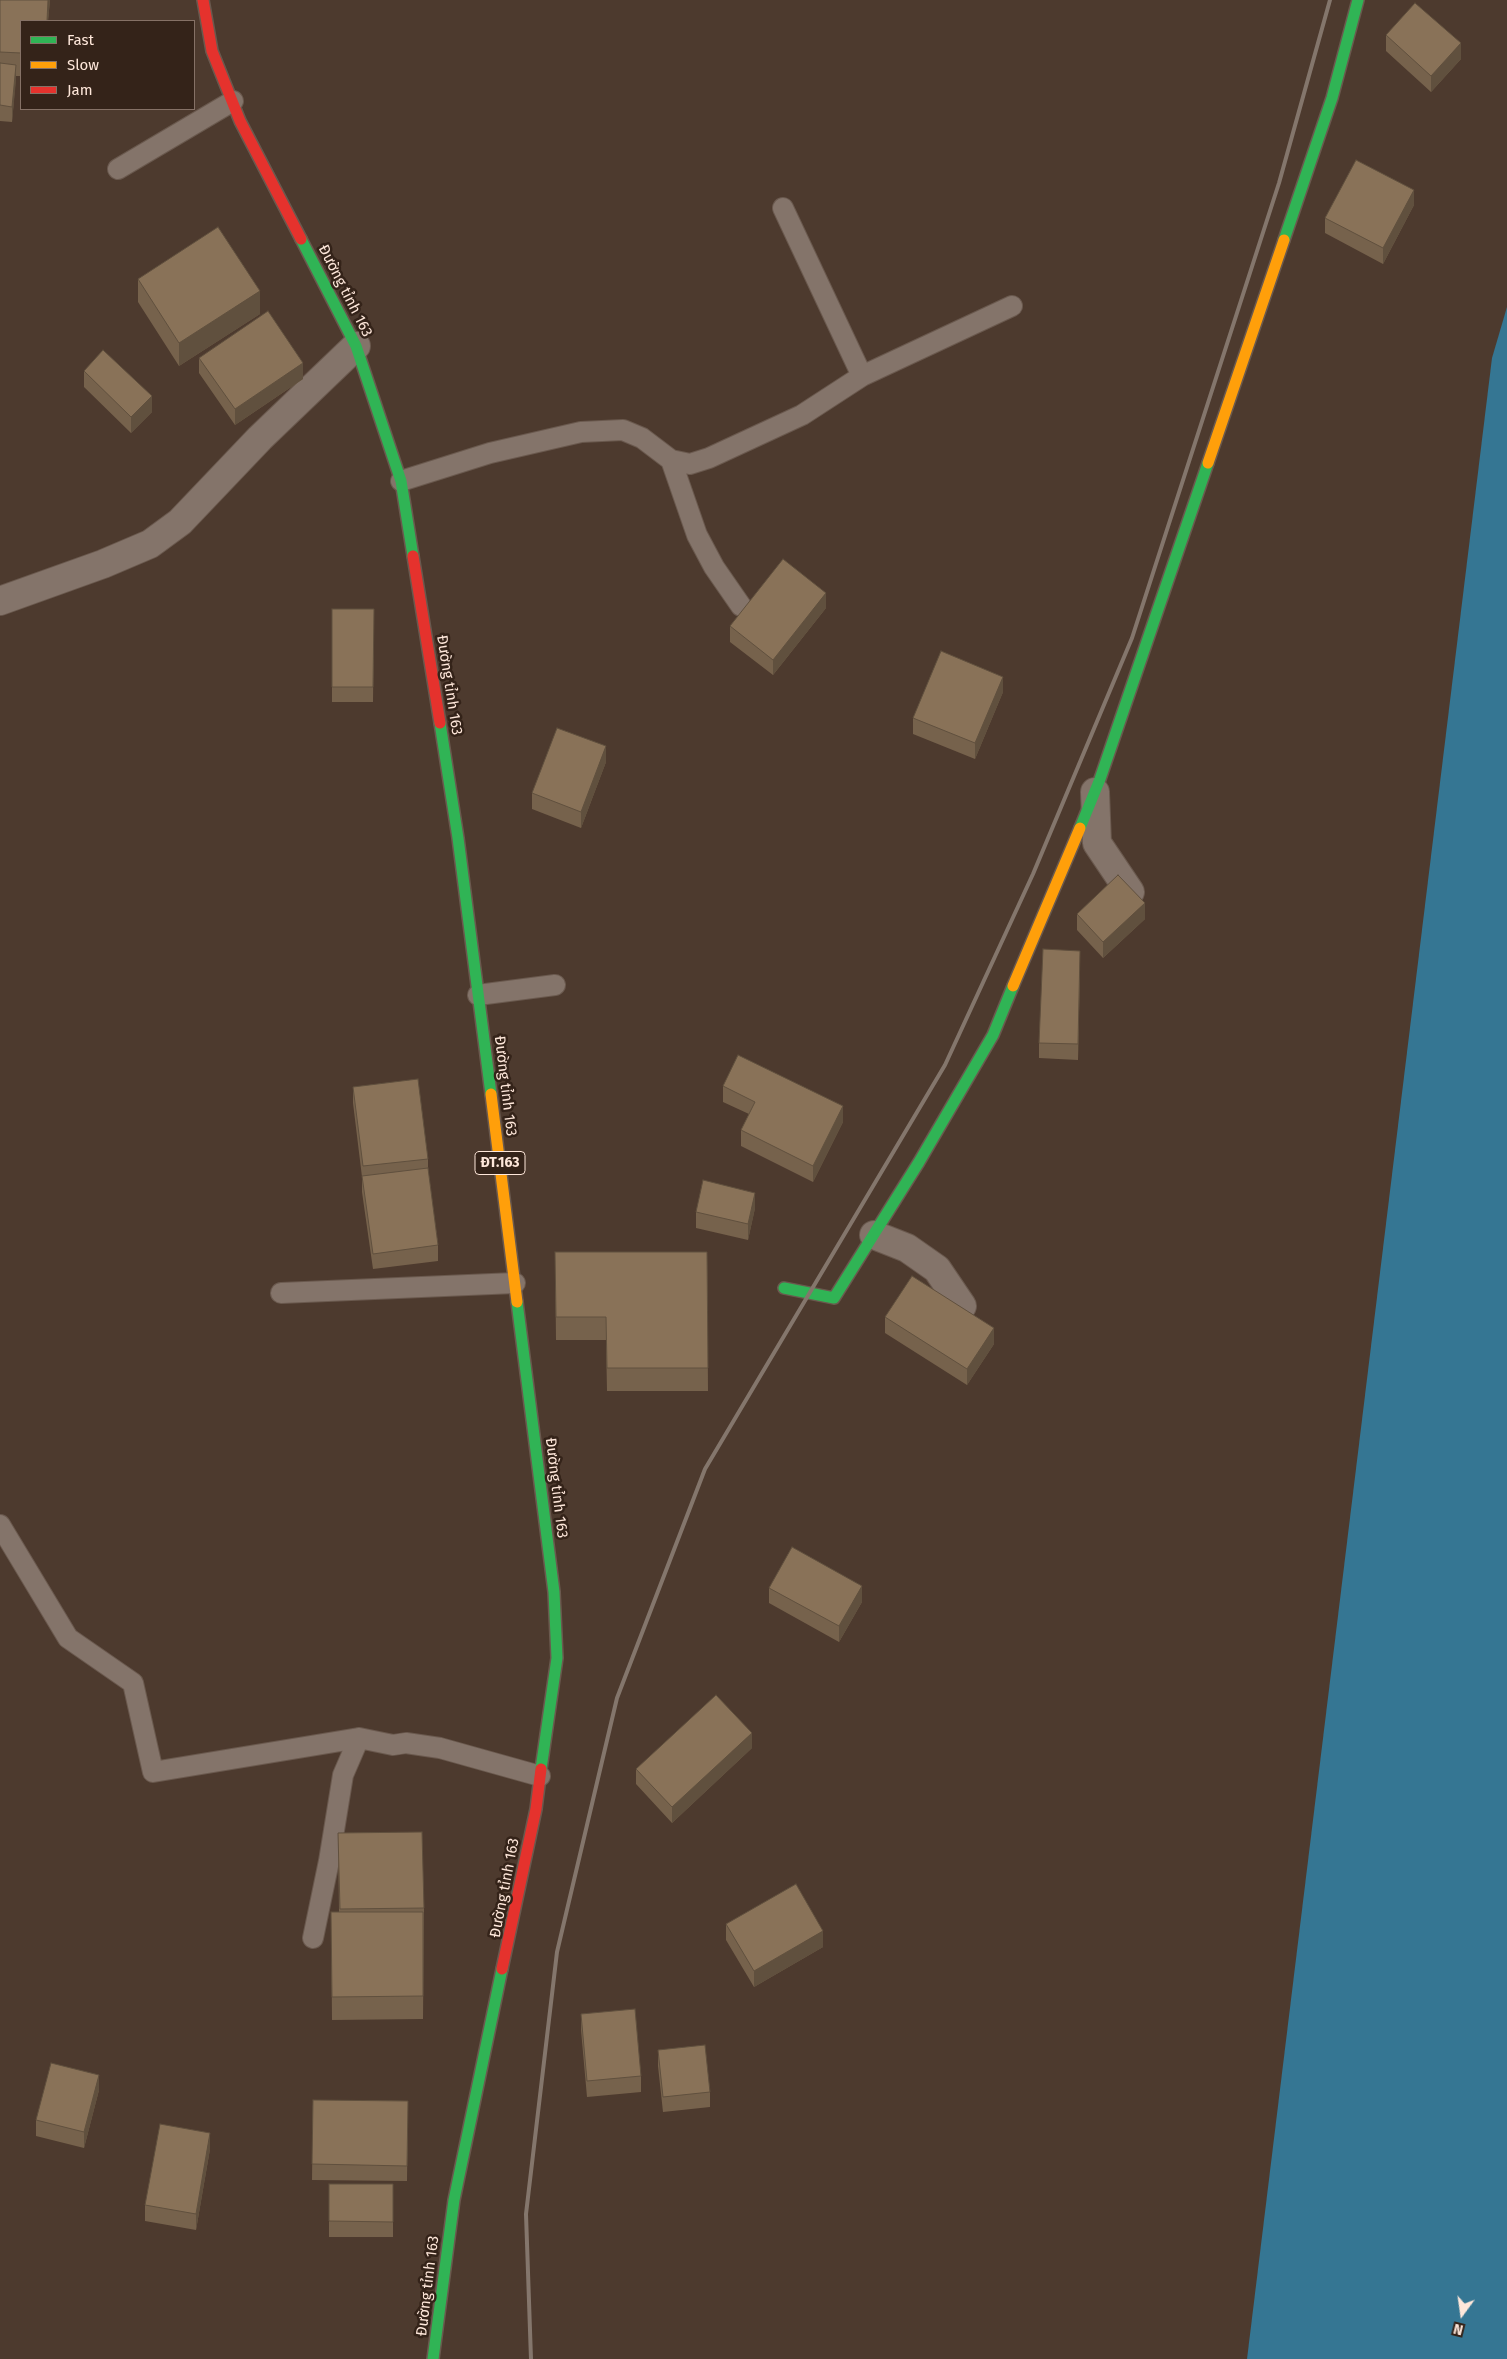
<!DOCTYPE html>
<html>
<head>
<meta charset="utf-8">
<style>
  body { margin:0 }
  #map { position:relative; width:1507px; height:2359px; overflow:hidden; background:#4d3a2e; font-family:"Fira Sans",sans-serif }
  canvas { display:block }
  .legend { position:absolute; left:20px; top:20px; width:175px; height:90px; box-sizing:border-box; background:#342319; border:1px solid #857166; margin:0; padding:6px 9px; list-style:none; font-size:15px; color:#fee7da }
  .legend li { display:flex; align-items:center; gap:10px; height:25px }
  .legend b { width:25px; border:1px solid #857166 }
  .north { position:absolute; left:1437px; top:2289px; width:50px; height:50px; -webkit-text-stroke:4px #342319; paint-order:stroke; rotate:194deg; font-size:14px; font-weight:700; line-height:20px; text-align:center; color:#fee7da }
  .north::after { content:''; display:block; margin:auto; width:18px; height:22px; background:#fee7da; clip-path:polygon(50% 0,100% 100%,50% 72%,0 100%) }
</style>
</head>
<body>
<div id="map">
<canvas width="1507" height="2359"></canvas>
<ul class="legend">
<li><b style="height:6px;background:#30b455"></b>Fast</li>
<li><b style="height:6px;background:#ff9f0a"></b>Slow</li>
<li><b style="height:6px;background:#e5322d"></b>Jam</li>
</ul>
<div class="north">N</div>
</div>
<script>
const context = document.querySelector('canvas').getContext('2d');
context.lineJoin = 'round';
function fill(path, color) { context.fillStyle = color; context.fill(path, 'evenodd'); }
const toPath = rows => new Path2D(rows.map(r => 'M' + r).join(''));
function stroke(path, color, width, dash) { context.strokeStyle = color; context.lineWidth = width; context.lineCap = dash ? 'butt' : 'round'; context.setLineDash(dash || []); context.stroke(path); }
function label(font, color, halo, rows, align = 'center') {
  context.font = font + ' "Fira Sans",sans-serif'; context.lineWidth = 5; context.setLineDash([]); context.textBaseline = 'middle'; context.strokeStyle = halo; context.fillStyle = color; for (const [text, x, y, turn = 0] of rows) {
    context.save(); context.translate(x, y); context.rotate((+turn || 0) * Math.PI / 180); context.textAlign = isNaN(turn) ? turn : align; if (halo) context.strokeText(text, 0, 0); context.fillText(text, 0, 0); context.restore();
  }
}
fill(toPath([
  [1507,307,1507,2359,1247,2359,1492,358]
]), '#357693');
const lane = toPath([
  [118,169,233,101],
  [783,208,862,376],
  [671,460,697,535,714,567,741,606],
  [401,481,490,453,581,432,623,430,642,438,671,460,690,464,709,458,802,415,862,376,1012,306],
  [478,995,555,985],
  [281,1293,515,1283],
  [0,1525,68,1638,133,1683,153,1772,359,1738],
  [313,1938,329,1861,343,1775,359,1738,393,1745,406,1743,440,1748,540,1776]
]);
const street = toPath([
  [0,601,103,564,150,544,180,522,260,438,356,346],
  [1095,792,1097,843,1130,892],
  [874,1235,907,1248,937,1269,962,1306]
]);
const fast = toPath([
  [301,239,356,346,401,481,413,556],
  [1284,240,1332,98,1358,0],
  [440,723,458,838,491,1094],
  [1080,828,1100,779,1208,463],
  [784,1288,834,1298,919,1162,993,1035,1013,986],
  [517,1302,554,1592,557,1658,541,1769],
  [433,2359,454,2200,502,1969]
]);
const slow = toPath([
  [1208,463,1284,240],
  [1013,986,1080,828],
  [491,1094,517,1302]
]);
const jam = toPath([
  [203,0,212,51,240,121,301,239],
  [413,556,440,723],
  [502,1969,536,1809,541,1769]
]);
stroke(lane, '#6a594e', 22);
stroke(street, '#6a594e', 30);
stroke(fast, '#6a594e', 14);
stroke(slow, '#6a594e', 14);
stroke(jam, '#6a594e', 14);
stroke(lane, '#84746a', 20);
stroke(street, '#84746a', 28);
stroke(fast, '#30b455', 11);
stroke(slow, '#ff9f0a', 11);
stroke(jam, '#e5322d', 11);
stroke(toPath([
  [531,2359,526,2214,557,1952,617,1698,705,1469,945,1065,1033,874,1132,638,1279,183,1330,0]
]), '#84766c', 4);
fill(toPath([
  [0,0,50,0,48,21,21,21,21,76,16,76,12,122,0,121],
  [1386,35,1461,59,1431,92,1386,51],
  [1414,205,1383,264,1325,233,1325,218],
  [138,279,260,314,179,366,138,302],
  [199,358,303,379,235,425,199,373],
  [84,371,152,412,131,433,84,387],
  [826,608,773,675,730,642,730,626],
  [332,609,374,609,373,702,332,702],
  [1003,692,975,759,913,734,913,718],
  [606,762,581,828,532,809,532,793],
  [1077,914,1145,919,1103,958,1077,930],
  [1080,966,1078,1060,1039,1058,1039,1043],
  [723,1086,843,1122,813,1182,741,1146,741,1130,749,1114,723,1102],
  [353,1087,428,1159,428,1171,438,1245,438,1261,373,1269,362,1192,362,1177,353,1103],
  [755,1208,748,1240,696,1228,696,1212],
  [555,1252,707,1252,708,1391,607,1391,606,1340,556,1340],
  [885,1317,994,1344,967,1385,885,1333],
  [769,1588,862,1602,839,1642,769,1603],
  [752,1748,672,1823,636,1784,636,1769],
  [338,1833,424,1908,423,2019,332,2020,331,1912,339,1912],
  [726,1924,823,1947,754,1987,726,1940],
  [581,2014,641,2076,641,2092,587,2097,581,2030],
  [658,2050,710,2092,710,2107,663,2112,658,2066],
  [99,2090,84,2148,36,2136,36,2120],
  [313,2100,408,2101,407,2181,312,2180],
  [210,2149,196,2230,145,2221,145,2205],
  [329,2184,393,2184,393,2237,329,2237]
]), '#76624c');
fill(toPath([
  [48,0,50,0,48,21,47,21],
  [1461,43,1461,59,1431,92,1431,76],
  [16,65,16,81,12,122,12,107],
  [1414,190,1414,205,1383,264,1383,248],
  [260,291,260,314,179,366,179,343],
  [303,363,303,379,235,425,235,409],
  [152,396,152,412,131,433,131,417],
  [826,593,826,608,773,675,773,660],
  [1003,677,1003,692,975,759,975,743],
  [606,746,606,762,581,828,581,812],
  [1145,903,1145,919,1103,958,1103,942],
  [1080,951,1080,966,1078,1060,1078,1044],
  [843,1106,843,1122,813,1182,813,1166],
  [755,1193,755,1208,748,1240,748,1224],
  [994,1328,994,1344,967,1385,967,1369],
  [862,1586,862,1602,839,1642,839,1626],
  [752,1733,752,1748,672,1823,672,1807],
  [823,1931,823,1947,754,1987,754,1971],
  [99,2075,99,2090,84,2148,84,2132],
  [210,2133,210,2149,196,2230,196,2214]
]), '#60503e');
const building = toPath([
  [0,0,48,0,47,21,21,21,21,53,0,52,0,0],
  [1415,3,1461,43,1431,76,1386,35,1415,3],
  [0,63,16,65,12,107,0,105,0,63],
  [1356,160,1414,190,1383,248,1325,218,1356,160],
  [218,227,260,291,179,343,138,279,218,227],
  [268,311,303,363,235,409,199,358,268,311],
  [103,350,152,396,131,417,84,371,103,350],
  [783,559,826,593,773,660,730,626,783,559],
  [332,609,374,609,373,687,332,687,332,609],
  [941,651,1003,677,975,743,913,718,941,651],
  [557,728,606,746,581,812,532,793,557,728],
  [1118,875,1145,903,1103,942,1077,914,1118,875],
  [1043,949,1080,951,1078,1044,1039,1043,1043,949],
  [738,1055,843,1106,813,1166,741,1130,755,1102,723,1086,738,1055],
  [418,1079,428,1159,363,1166,353,1087,418,1079],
  [428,1168,438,1245,373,1254,362,1176,428,1168],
  [703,1180,755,1193,748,1224,696,1212,703,1180],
  [555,1252,707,1252,708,1368,607,1368,606,1317,556,1317,555,1252],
  [912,1276,994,1328,967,1369,885,1317,912,1276],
  [792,1547,862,1586,839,1626,769,1588,792,1547],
  [716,1695,752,1733,672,1807,636,1769,716,1695],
  [422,1832,424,1908,340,1909,338,1833,422,1832],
  [796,1884,823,1931,754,1971,726,1924,796,1884],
  [331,1912,423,1912,423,1996,332,1997,331,1912],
  [635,2009,641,2076,587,2081,581,2014,635,2009],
  [705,2045,710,2092,663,2097,658,2050,705,2045],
  [51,2063,99,2075,84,2132,36,2120,51,2063],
  [313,2100,408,2101,407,2166,312,2164,313,2100],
  [160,2124,210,2133,196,2214,145,2205,160,2124],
  [329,2184,393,2184,393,2222,329,2221,329,2184]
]);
fill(building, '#897258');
stroke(building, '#60503e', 1);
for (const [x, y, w] of [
  [500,1163,50]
]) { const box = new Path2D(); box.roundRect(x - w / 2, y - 11.5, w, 23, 4); context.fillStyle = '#342319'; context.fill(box); stroke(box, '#fee7da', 1); }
label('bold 14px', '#fee7da', null, [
  ["ĐT.163",500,1163]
]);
label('15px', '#fee7da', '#342319', [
  ["Đường tỉnh 163",345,291,63],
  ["Đường tỉnh 163",449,685,81],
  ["Đường tỉnh 163",505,1086,83],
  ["Đường tỉnh 163",556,1488,83],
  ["Đường tỉnh 163",505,1888,-79],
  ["Đường tỉnh 163",428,2286,-83]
]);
</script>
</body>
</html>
